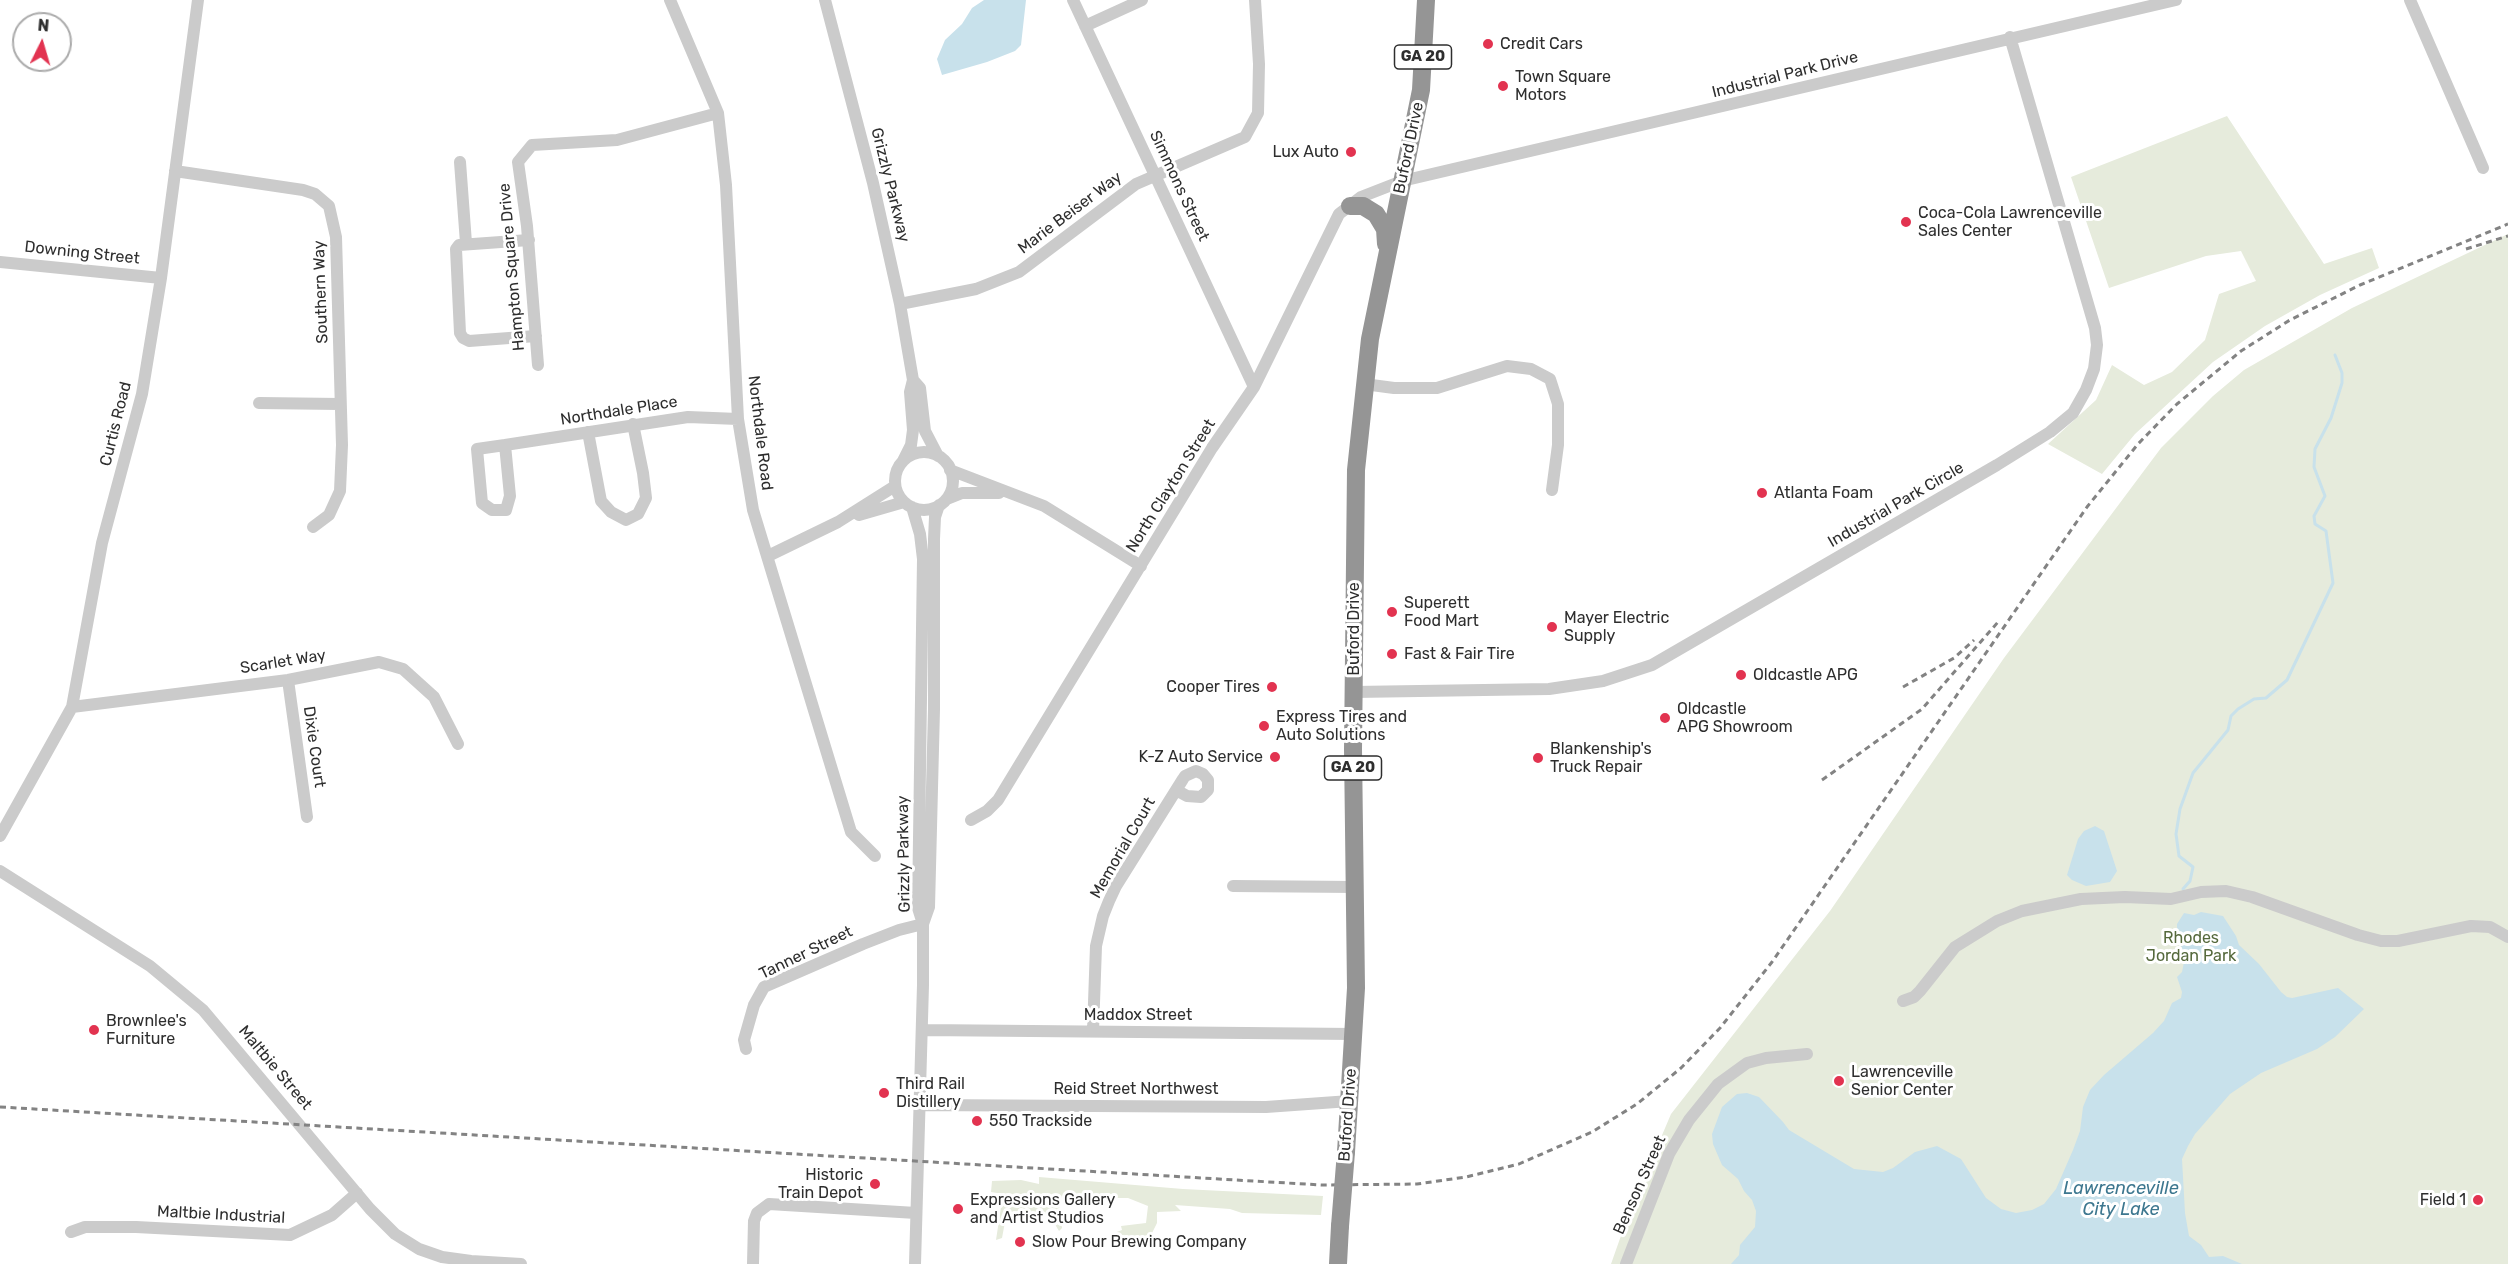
<!DOCTYPE html>
<html>
<head>
<meta charset="utf-8">
<style>
  body { margin:0 }
  #map { position:relative; width:2508px; height:1264px; overflow:hidden; background:#fff; font-family:Rubik,sans-serif }
  canvas { display:block }
  .north { position:absolute; left:12px; top:12px; width:60px; height:60px; box-sizing:border-box; background:#fff; border:2px solid #ababab; border-radius:50%; rotate:5deg; font-size:16px; font-weight:700; line-height:24px; text-align:center; color:#2e2e2e }
  .north::after { content:''; display:block; margin:auto; width:21px; height:27px; background:#e23350; clip-path:polygon(50% 0,100% 100%,50% 72%,0 100%) }
</style>
</head>
<body>
<div id="map">
<canvas width="2508" height="1264"></canvas>
<div class="north">N</div>
</div>
<script>
const context = document.querySelector('canvas').getContext('2d');
context.lineJoin = 'round';
function fill(path, color) { context.fillStyle = color; context.fill(path, 'evenodd'); }
const toPath = rows => new Path2D(rows.map(r => 'M' + r).join(''));
function stroke(path, color, width, dash) { context.strokeStyle = color; context.lineWidth = width; context.lineCap = dash ? 'butt' : 'round'; context.setLineDash(dash || []); context.stroke(path); }
function label(font, color, halo, rows, align = 'center') {
  context.font = font + ' Rubik,sans-serif'; context.lineWidth = 6; context.setLineDash([]); context.textBaseline = 'middle'; context.strokeStyle = halo; context.fillStyle = color; for (const [text, x, y, turn = 0] of rows) {
    context.save(); context.translate(x, y); context.rotate((+turn || 0) * Math.PI / 180); context.textAlign = isNaN(turn) ? turn : align; if (halo) context.strokeText(text, 0, 0); context.fillText(text, 0, 0); context.restore();
  }
}
fill(toPath([
  [2227,116,2324,264,2372,248,2379,268,2320,295,2265,326,2213,362,2135,434,2102,474,2048,444,2096,400,2112,365,2144,385,2172,372,2205,340,2219,294,2256,281,2241,251,2206,256,2109,288,2071,177],
  [2508,234,2508,1264,1611,1264,1629,1213,1671,1114,1830,911,2004,658,2161,448,2213,396,2244,370,2352,308],
  [1039,1177,1183,1189,1323,1196,1321,1215,1242,1213,1230,1209,1175,1205,1181,1211,1157,1212,1157,1223,1150,1237,1128,1244,1114,1233,1122,1230,1121,1226,1146,1223,1148,1206,1128,1198,1058,1198,1062,1228,1059,1231,1050,1216,1035,1212,1018,1213,1005,1222,1002,1238,996,1240,1003,1194,991,1192,992,1181,1021,1180,1039,1184]
]), '#e6ebdc');
fill(toPath([
  [984,0,1026,0,1021,45,1015,51,987,62,942,75,937,59,945,40,962,24,972,8],
  [2095,826,2104,831,2117,871,2110,882,2086,886,2072,880,2067,875,2078,839,2084,831],
  [2201,912,2223,916,2236,936,2239,945,2259,964,2281,992,2287,997,2292,998,2338,988,2364,1009,2335,1037,2317,1049,2261,1073,2230,1094,2195,1134,2188,1146,2182,1159,2185,1213,2189,1236,2201,1245,2209,1257,2223,1256,2242,1264,1731,1264,1739,1255,1740,1245,1755,1227,1756,1211,1752,1200,1744,1191,1738,1179,1722,1165,1713,1144,1712,1134,1722,1107,1737,1094,1747,1093,1759,1097,1783,1122,1789,1130,1854,1169,1883,1172,1893,1168,1915,1152,1937,1146,1961,1159,1986,1198,2001,1209,2016,1213,2032,1210,2044,1204,2056,1189,2073,1150,2080,1131,2083,1107,2090,1090,2104,1075,2153,1033,2164,1021,2172,1003,2181,998,2182,992,2177,977,2182,972,2185,957,2177,935,2177,924,2184,913,2194,915]
]), '#c8e1eb');
stroke(toPath([
  [2183,889,2190,881,2193,867,2179,856,2176,834,2180,809,2193,773,2228,730,2231,716,2238,709,2254,699,2266,698,2287,680,2333,583,2326,531,2315,524,2314,516,2325,496,2314,467,2315,449,2331,418,2342,383,2342,373,2335,355]
]), '#c8e1eb', 3);
stroke(toPath([
  [670,0,718,113,726,185,738,419,753,510,851,832,875,856],
  [825,0,873,183,900,304,913,380,910,392,913,430,911,445,903,461],
  [1073,0,1254,387],
  [2410,0,2483,168],
  [1085,26,1142,0],
  [460,162,466,243],
  [175,171,303,190,315,194,329,206,336,237,342,445,340,491,329,515,313,527],
  [529,240,459,245,456,249,460,333,463,338,469,341,536,336],
  [0,262,161,278],
  [900,304,976,289,1019,272,1136,184,1245,137,1258,113,1259,64,1255,0],
  [538,365,527,226,518,162,532,145,617,140,718,113],
  [913,380,920,388,925,431,938,456],
  [1364,384,1394,388,1437,388,1507,366,1531,369,1550,379,1558,404,1558,445,1552,490],
  [259,403,340,404],
  [588,432,601,501,611,512,626,520,638,514,646,498,643,473,633,424],
  [505,445,688,417,738,419],
  [505,445,510,496,506,510,492,510,482,503,477,449,505,445],
  '895 481a29 29 0 1 1 58 0a29 29 0 1 1-58 0Z',
  [950,470,1044,506,1141,566],
  [947,499,962,493,999,493],
  [912,507,920,534,923,559,918,908,923,924,923,985,915,1264],
  [859,515,904,502],
  [768,556,838,522,895,486],
  [288,680,307,817],
  [1354,692,1549,689,1603,681,1652,665,1997,465,2050,432,2073,413,2086,390,2094,369,2097,345,2095,328,2010,37],
  [72,707,288,680,379,662,403,669,434,697,458,744],
  [971,820,987,811,998,800,1212,448,1254,387,1339,214,1361,197,1402,181,2176,0],
  [0,836,72,707,102,543,142,394,161,278,198,0],
  [0,871,150,966,203,1010,370,1209,395,1234,419,1249,442,1257,471,1261,521,1264],
  [1233,886,1355,887],
  [923,924,929,907,934,709,934,539,935,517,939,505],
  [1903,1001,1914,997,1920,991,1955,947,1997,921,2022,911,2081,899,2125,897,2171,899,2201,892,2226,891,2252,897,2358,935,2381,941,2398,941,2471,926,2490,927,2508,937],
  [923,1030,1354,1034],
  [1093,1031,1096,946,1103,916,1109,901,1116,886,1183,779,1185,776,1196,771,1203,774,1208,780,1208,790,1201,797,1187,796,1176,790],
  [746,1049,744,1040,754,1005,764,987,863,944,899,930,923,924],
  [921,1105,1266,1107,1350,1101],
  [71,1232,85,1227,136,1227,290,1235,332,1215,357,1193],
  [753,1264,754,1221,757,1213,769,1204,916,1213],
  [1626,1264,1669,1154,1689,1120,1718,1084,1747,1063,1766,1058,1807,1054]
]), '#cbcbcb', 12);
stroke(toPath([
  [1350,206,1363,206,1376,214,1385,229,1386,244],
  [1346,1152,1356,988,1353,749,1356,470,1370,339,1421,90,1426,0],
  [1338,1264,1340,1226]
]), '#959595', 18);
stroke(toPath([
  [2466,249,2508,236],
  [1903,687,1954,658,1974,640],
  [1822,780,1922,709,1998,622],
  [0,1107,1321,1185,1417,1184,1466,1177,1519,1164,1592,1132,1637,1104,1681,1068,1720,1028,1772,962,2087,507,2138,444,2177,404,2241,351,2290,320,2360,285,2508,224]
]), '#838383', 3, [6, 4.5]);
stroke(toPath([
  [1340,1226,1346,1152]
]), '#959595', 18);
for (const [x, y, r, color] of [
  [1488,44,6,"#e23350"],
  [1503,86,6,"#e23350"],
  [1351,152,6,"#e23350"],
  [1906,222,6,"#e23350"],
  [1762,493,6,"#e23350"],
  [1392,612,6,"#e23350"],
  [1552,627,6,"#e23350"],
  [1392,654,6,"#e23350"],
  [1741,675,6,"#e23350"],
  [1272,687,6,"#e23350"],
  [1665,718,6,"#e23350"],
  [1264,726,6,"#e23350"],
  [1275,757,6,"#e23350"],
  [1538,758,6,"#e23350"],
  [94,1030,6,"#e23350"],
  [1839,1081,6,"#e23350"],
  [884,1093,6,"#e23350"],
  [977,1121,6,"#e23350"],
  [875,1184,6,"#e23350"],
  [2478,1200,6,"#e23350"],
  [958,1209,6,"#e23350"],
  [1020,1242,6,"#e23350"]
]) { const dot = new Path2D(); dot.arc(x, y, r, 0, 2 * Math.PI); context.fillStyle = color; context.fill(dot); stroke(dot, '#fff', 2); }
for (const [x, y, w] of [
  [1423,57,57],
  [1353,768,57]
]) { const box = new Path2D(); box.roundRect(x - w / 2, y - 12, w, 24, 4.5); context.fillStyle = '#fff'; context.fill(box); stroke(box, '#2e2e2e', 1.5); }
label('bold 15px', '#2e2e2e', null, [
  ["GA 20",1423,57],
  ["GA 20",1353,768]
]);
label('16px', '#2e2e2e', '#fff', [
  ["Credit Cars",1500,44],
  ["Town Square",1515,77],
  ["Motors",1515,95],
  ["Lux Auto",1339,152,"right"],
  ["Coca-Cola Lawrenceville",1918,213],
  ["Sales Center",1918,231],
  ["Atlanta Foam",1774,493],
  ["Superett",1404,603],
  ["Food Mart",1404,621],
  ["Mayer Electric",1564,618],
  ["Supply",1564,636],
  ["Fast & Fair Tire",1404,654],
  ["Oldcastle APG",1753,675],
  ["Cooper Tires",1260,687,"right"],
  ["Oldcastle",1677,709],
  ["APG Showroom",1677,727],
  ["Express Tires and",1276,717],
  ["Auto Solutions",1276,735],
  ["Blankenship's",1550,749],
  ["Truck Repair",1550,767],
  ["K-Z Auto Service",1263,757,"right"],
  ["Brownlee's",106,1021],
  ["Furniture",106,1039],
  ["Lawrenceville",1851,1072],
  ["Senior Center",1851,1090],
  ["Third Rail",896,1084],
  ["Distillery",896,1102],
  ["550 Trackside",989,1121],
  ["Historic",863,1175,"right"],
  ["Train Depot",863,1193,"right"],
  ["Expressions Gallery",970,1200],
  ["and Artist Studios",970,1218],
  ["Field 1",2466,1200,"right"],
  ["Slow Pour Brewing Company",1032,1242]
], 'left');
label('16px', '#2e2e2e', '#fff', [
  ["Industrial Park Drive",1785,75,-14],
  ["Buford Drive",1409,148,-78],
  ["Grizzly Parkway",890,185,76],
  ["Simmons Street",1179,186,65],
  ["Marie Beiser Way",1070,213,-37],
  ["Downing Street",82,253,6],
  ["Hampton Square Drive",512,267,-95],
  ["Southern Way",321,292,-92],
  ["Northdale Place",619,411,-9],
  ["Curtis Road",116,424,-76],
  ["Northdale Road",760,433,83],
  ["North Clayton Street",1171,486,-58],
  ["Industrial Park Circle",1896,505,-30],
  ["Buford Drive",1354,629,-90],
  ["Scarlet Way",283,662,-9],
  ["Dixie Court",314,747,82],
  ["Memorial Court",1123,848,-60],
  ["Grizzly Parkway",904,854,-91],
  ["Tanner Street",806,953,-26],
  ["Maddox Street",1138,1015],
  ["Maltbie Street",275,1068,50],
  ["Reid Street Northwest",1136,1089],
  ["Buford Drive",1348,1115,-86],
  ["Benson Street",1640,1185,-66],
  ["Maltbie Industrial",221,1215,3]
]);
label('16px', '#55693c', '#fff', [
  ["Rhodes",2191,938],
  ["Jordan Park",2191,956]
]);
label('italic 18px', '#3d778f', '#fff', [
  ["Lawrenceville",2121,1189],
  ["City Lake",2121,1210]
]);
</script>
</body>
</html>
